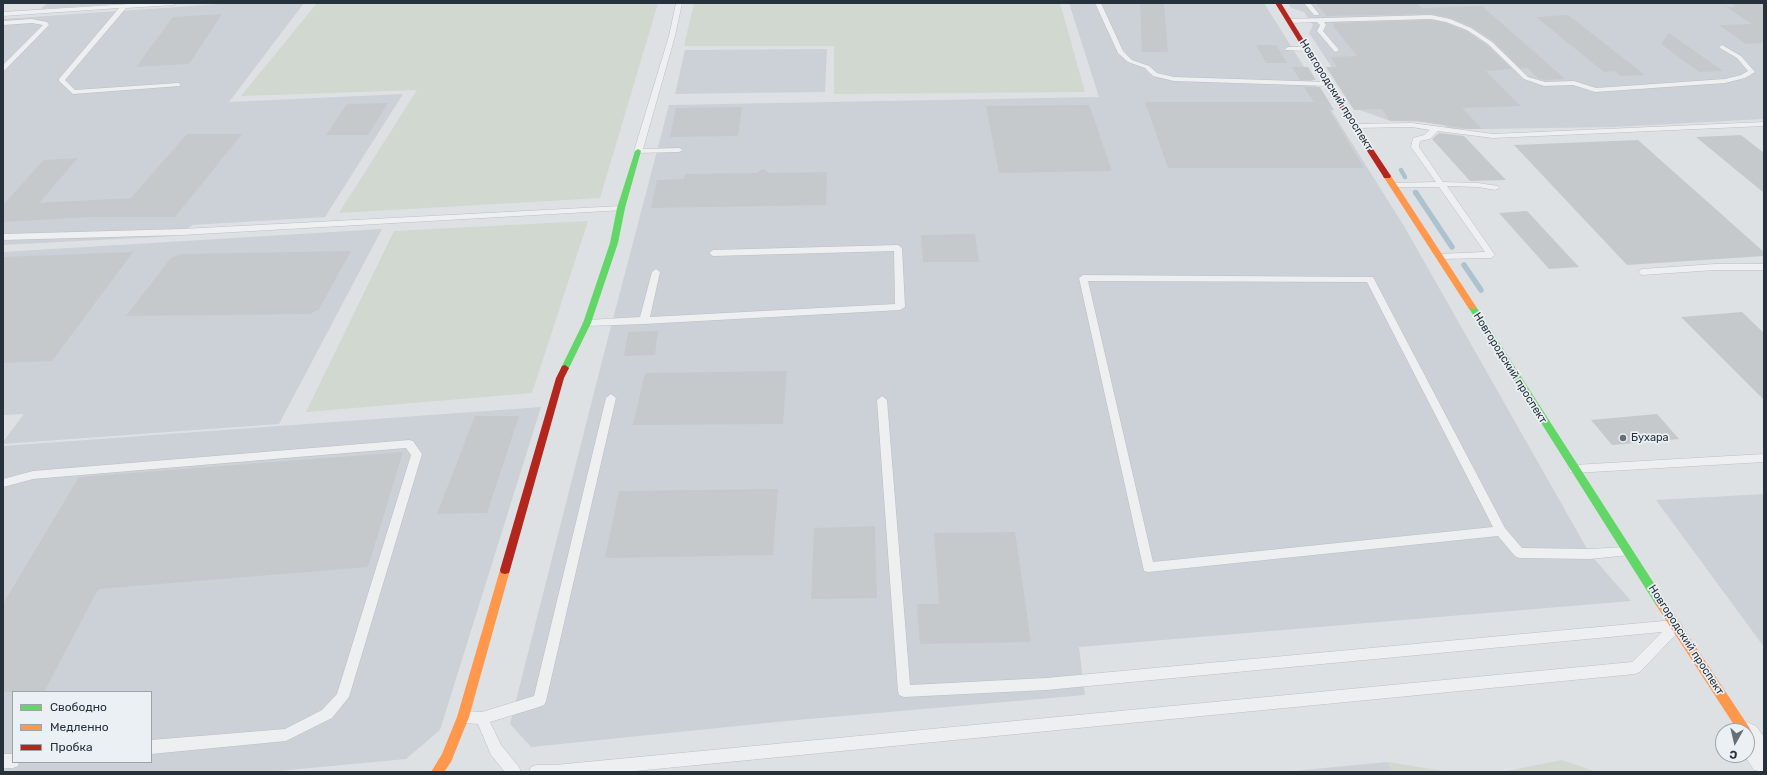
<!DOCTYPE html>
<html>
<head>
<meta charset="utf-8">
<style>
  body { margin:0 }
  #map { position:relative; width:1767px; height:775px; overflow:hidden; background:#dee1e4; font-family:Rubik,sans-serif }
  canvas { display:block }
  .frame { position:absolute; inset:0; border:4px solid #26313c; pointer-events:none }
  .legend { position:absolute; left:12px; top:691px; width:140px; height:72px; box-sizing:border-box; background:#ebf0f4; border:1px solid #9ca4aa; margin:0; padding:5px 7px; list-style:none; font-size:12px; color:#26313c }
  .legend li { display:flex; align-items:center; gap:8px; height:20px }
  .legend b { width:20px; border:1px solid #9ca4aa }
  .north { position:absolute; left:1715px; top:723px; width:40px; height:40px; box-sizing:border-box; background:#ebf0f4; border:1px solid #9ca4aa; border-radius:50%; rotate:188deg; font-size:11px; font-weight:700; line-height:16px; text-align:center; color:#26313c }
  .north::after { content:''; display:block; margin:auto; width:14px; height:18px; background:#666f77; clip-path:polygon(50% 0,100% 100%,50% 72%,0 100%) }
</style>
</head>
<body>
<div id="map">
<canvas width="1767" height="775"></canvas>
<div class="frame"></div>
<ul class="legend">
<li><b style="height:5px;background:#63d668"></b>Свободно</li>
<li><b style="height:5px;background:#ff974d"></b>Медленно</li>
<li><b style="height:5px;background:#b3261e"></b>Пробка</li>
</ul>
<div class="north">С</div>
</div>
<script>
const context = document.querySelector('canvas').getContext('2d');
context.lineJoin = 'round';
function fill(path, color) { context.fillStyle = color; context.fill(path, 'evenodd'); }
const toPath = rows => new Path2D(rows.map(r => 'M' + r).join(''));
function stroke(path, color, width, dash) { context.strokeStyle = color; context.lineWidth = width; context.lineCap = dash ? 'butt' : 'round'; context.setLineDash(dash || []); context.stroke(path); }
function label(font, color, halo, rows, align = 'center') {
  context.font = font + ' Rubik,sans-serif'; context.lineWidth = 3.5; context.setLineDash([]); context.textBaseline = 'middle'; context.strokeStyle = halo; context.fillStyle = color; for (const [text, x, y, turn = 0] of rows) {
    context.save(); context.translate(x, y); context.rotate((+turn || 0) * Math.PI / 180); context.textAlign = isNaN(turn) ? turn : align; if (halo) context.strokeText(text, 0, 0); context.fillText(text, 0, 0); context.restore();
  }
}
fill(toPath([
  [47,3,134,3,41,9],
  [234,3,304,3,229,102,403,94,325,217,193,225,176,236,3,245,3,19],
  [1069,3,1264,3,1404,226,1590,554,1631,601,1079,647,1085,695,797,720,531,747,510,724,602,361,669,105,1099,97],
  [1288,3,1764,3,1764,119,1614,127,1482,129,1449,129,1441,122,1390,121,1360,110,1309,33,1313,25,1304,12,1291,8],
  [827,49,825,92,675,94,685,50],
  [382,229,279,424,3,444,3,442,24,414,3,415,3,252],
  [541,407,440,730,406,759,268,772,3,772,3,446],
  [13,692,151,692,151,762,13,762],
  [1764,494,1764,647,1656,500],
  [1388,762,1393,772,1282,772]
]), '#ccd1d7');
fill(toPath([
  [317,3,658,3,600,198,339,213,417,90,241,96],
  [694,3,1060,3,1085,92,834,94,834,46,684,46],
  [588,221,532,393,306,412,394,231],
  [1562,760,1597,772,1501,772],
  [1388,762,1450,772,1393,772]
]), '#d0d8cf');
stroke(toPath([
  [1401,170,1405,177],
  [1415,192,1416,194]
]), '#acc2cf', 4.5);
stroke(toPath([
  [1416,193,1452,247],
  [1464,265,1481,290]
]), '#acc2cf', 5.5);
fill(toPath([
  [1140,3,1164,3,1168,52,1142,52],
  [1315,3,1416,3,1422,8,1482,6,1565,79,1544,80,1538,78,1527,68,1521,69,1493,41,1472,27,1450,18,1431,14,1327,16],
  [1731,3,1764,3,1764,43,1746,44,1719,25,1752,24,1726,7,1736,7],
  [222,14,189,64,136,67,173,17],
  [1568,15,1645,75,1621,76,1615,71,1604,72,1536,17],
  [1431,20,1446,23,1466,31,1487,45,1512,69,1486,71,1521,106,1462,108,1482,129,1468,129,1416,121,1390,121,1382,109,1354,110,1326,67,1337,67,1331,57,1357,56,1333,26,1335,26,1333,23],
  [1669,33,1723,71,1699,72,1661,44],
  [1256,45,1276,45,1287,63,1266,63],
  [1292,67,1308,67,1316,80,1300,80],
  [1304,87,1320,87,1334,110,1329,110,1364,168,1168,168,1145,102,1314,102],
  [388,103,368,135,326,135,347,104],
  [1089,105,1112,171,999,173,986,106],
  [742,107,738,136,670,137,676,108],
  [1439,133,1464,136,1506,180,1470,181,1432,139],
  [187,134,242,134,175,217,92,217,3,222,3,205,44,160,78,158,39,203,131,198],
  [1741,135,1764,153,1764,193,1696,137],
  [1638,140,1764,252,1764,256,1627,265,1514,145],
  [763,169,769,173,827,172,826,205,651,208,657,180,684,179,685,174,756,173],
  [1527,211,1579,267,1549,269,1499,213],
  [975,234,979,262,923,262,921,235],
  [351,251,319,309,310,314,126,316,171,258,180,254],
  [133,252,52,361,3,363,3,257],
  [1742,312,1764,333,1764,400,1681,317],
  [658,331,655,355,624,356,628,332],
  [787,371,783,424,633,425,645,373],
  [1657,414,1679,439,1612,445,1591,420],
  [475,416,519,416,487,513,437,514],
  [403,452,368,567,99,589,95,595,44,692,3,692,3,604,79,477],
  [778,489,773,555,605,558,619,491],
  [875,526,877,598,811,599,814,528],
  [1015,532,1031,642,920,644,917,604,939,604,934,533]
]), '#c6c9cc');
const lane = toPath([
  [145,3,177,3,174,5,126,8,65,80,75,90,178,83,180,84,180,86,73,94,59,81,59,79,119,8,3,16,3,12,145,3],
  [676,3,682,3,675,36,643,149,679,148,683,150,679,152,635,153,634,151,669,36,676,3],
  [1095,3,1101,3,1123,51,1132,60,1149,66,1157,73,1174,77,1328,82,1332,84,1328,86,1174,81,1153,76,1145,68,1128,62,1118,53,1095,3],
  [1304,3,1310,3,1319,14,1318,15,1314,15,1304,3],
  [1431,15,1450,19,1471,28,1492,42,1528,77,1545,82,1574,81,1596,88,1725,79,1741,75,1748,71,1737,58,1720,48,1719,47,1722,45,1741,56,1755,72,1745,78,1725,83,1595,92,1573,85,1544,86,1524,79,1488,44,1467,30,1446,22,1431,19,1324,22,1326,25,1323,31,1339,50,1336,52,1334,51,1317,31,1320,25,1317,22,1290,23,1287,21,1290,19,1431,15],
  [32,19,47,22,49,25,5,70,3,71,3,65,43,25,32,23,3,25,3,21,32,19],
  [1288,47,1307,47,1310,49,1307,51,1286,50,1285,49,1288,47],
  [1764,122,1764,126,1493,138,1438,131,1430,139,1420,141,1419,147,1443,182,1478,183,1498,186,1499,188,1495,190,1478,187,1447,186,1495,255,1491,258,1440,259,1437,258,1436,256,1437,254,1485,252,1439,187,1394,187,1390,185,1394,183,1436,182,1411,147,1413,138,1424,135,1430,130,1412,127,1354,128,1350,126,1354,124,1412,123,1493,134,1764,122],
  [621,206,625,208,624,210,182,235,3,240,3,234,182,229,621,206],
  [898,245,902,248,905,307,900,310,644,324,587,326,582,323,587,320,640,317,652,272,656,269,660,272,650,317,895,304,894,251,713,256,709,253,713,250,898,245],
  [1715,264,1764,264,1764,270,1715,270,1642,275,1638,272,1642,269,1715,264],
  [1083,275,1373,277,1505,528,1522,548,1590,549,1625,547,1629,549,1631,552,1629,555,1590,559,1519,558,1515,556,1498,536,1148,572,1144,571,1079,278,1083,275],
  [1088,281,1367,282,1493,527,1153,562,1088,281],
  [611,394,616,398,546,701,544,705,539,707,490,722,501,745,519,767,521,772,505,772,491,755,478,724,465,723,460,721,458,717,460,713,465,711,482,712,534,696,606,398,611,394],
  [882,396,887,400,910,685,1046,678,1674,620,1680,622,1682,626,1680,630,1640,672,1635,674,625,772,529,772,531,767,536,765,555,765,1632,662,1662,632,1046,690,904,697,899,695,898,691,877,400,882,396],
  [409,440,413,441,422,454,349,697,332,718,286,741,151,754,151,740,285,729,322,710,337,694,411,455,406,448,33,479,3,487,3,479,33,471,409,440],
  [1764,454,1764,462,1574,473,1570,472,1569,469,1570,466,1574,465,1764,454],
  [3,754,13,754,13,762,19,762,18,766,13,768,3,768,3,754]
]);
const street = toPath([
  [1747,722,1756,726,1764,737,1764,772,1754,770,1744,755,1747,755,1747,731,1735,731,1738,726,1747,722]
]);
stroke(lane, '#bdbfc2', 1);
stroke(street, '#bdbfc2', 1);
fill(lane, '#edeff0');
fill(street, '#edeff0');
fill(toPath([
  [638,149,641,151,625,208,618,243,591,323,568,370,562,370,561,368,583,323,610,243,617,208,635,151,638,149],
  [1472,304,1475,305,1664,599,1665,602,1664,605,1660,607,1656,605,1468,307,1472,304]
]), '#63d668');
fill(toPath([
  [1384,174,1390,174,1391,176,1475,305,1476,307,1475,309,1469,309,1383,176,1384,174],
  [505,566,509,567,510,570,469,717,451,762,444,772,431,772,442,754,457,717,500,570,501,567,505,566],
  [1660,597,1664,599,1749,727,1751,731,1749,735,1747,736,1747,731,1738,731,1656,605,1655,602,1656,599,1660,597]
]), '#ff974d');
fill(toPath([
  [1275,3,1281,3,1343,104,1391,176,1390,178,1384,178,1383,176,1337,104,1275,3],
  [565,365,569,368,564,378,510,570,509,573,505,574,501,573,500,570,556,378,562,366,565,365]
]), '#b3261e');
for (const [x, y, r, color] of [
  [1623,438,4,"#666f77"]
]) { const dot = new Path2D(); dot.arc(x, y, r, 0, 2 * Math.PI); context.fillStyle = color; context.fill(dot); stroke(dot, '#ebf0f4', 1.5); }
label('11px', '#26313c', '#ebf0f4', [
  ["Новгородский проспект",1336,95,58],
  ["Новгородский проспект",1510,368,58],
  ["Новгородский проспект",1686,640,57]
]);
label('11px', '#26313c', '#ebf0f4', [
  ["Бухара",1631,438]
], 'left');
</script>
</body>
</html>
